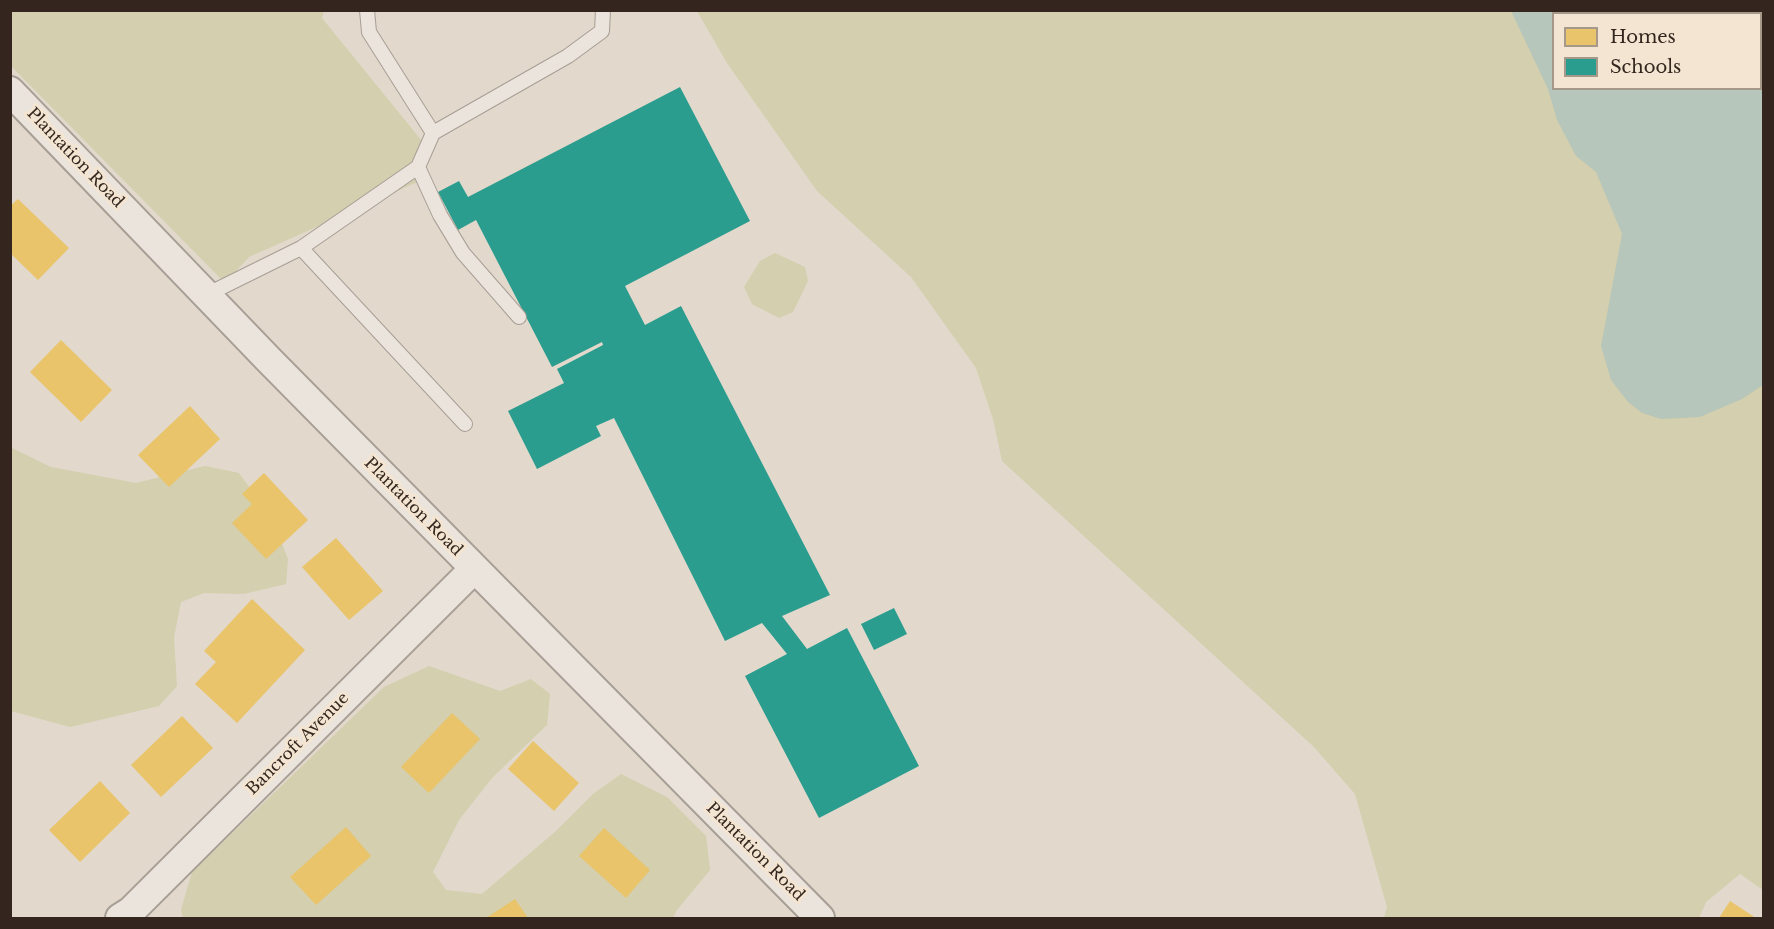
<!DOCTYPE html>
<html>
<head>
<meta charset="utf-8">
<style>
  body { margin:0 }
  #map { position:relative; width:1774px; height:929px; overflow:hidden; background:#e2d8cb; font-family:"Libre Baskerville",serif }
  canvas { display:block }
  .frame { position:absolute; inset:0; border:12px solid #34261e; pointer-events:none }
  .legend { position:absolute; left:1552px; top:12px; width:210px; height:78px; box-sizing:border-box; background:#f3e5d1; border:2px solid #a79989; margin:0; padding:8px 10px; list-style:none; font-size:18px; color:#34261e }
  .legend li { display:flex; align-items:center; gap:12px; height:30px }
  .legend b { width:30px; border:2px solid #a79989 }
</style>
</head>
<body>
<div id="map">
<canvas width="1774" height="929"></canvas>
<div class="frame"></div>
<ul class="legend">
<li><b style="height:16px;background:#e9c46a"></b>Homes</li>
<li><b style="height:16px;background:#2a9d8f"></b>Schools</li>
</ul>
</div>
<script>
const context = document.querySelector('canvas').getContext('2d');
context.lineJoin = 'round';
function fill(path, color) { context.fillStyle = color; context.fill(path, 'evenodd'); }
const toPath = rows => new Path2D(rows.map(r => 'M' + r).join(''));
function stroke(path, color, width, dash) { context.strokeStyle = color; context.lineWidth = width; context.lineCap = dash ? 'butt' : 'round'; context.setLineDash(dash || []); context.stroke(path); }
function label(font, color, halo, rows, align = 'center') {
  context.font = font + ' "Libre Baskerville",serif'; context.lineWidth = 6; context.setLineDash([]); context.textBaseline = 'middle'; context.strokeStyle = halo; context.fillStyle = color; for (const [text, x, y, turn = 0] of rows) {
    context.save(); context.translate(x, y); context.rotate((+turn || 0) * Math.PI / 180); context.textAlign = isNaN(turn) ? turn : align; if (halo) context.strokeText(text, 0, 0); context.fillText(text, 0, 0); context.restore();
  }
}
fill(toPath([
  [10,11,324,11,322,18,430,151,422,180,249,257,225,283,11,66],
  [697,11,1763,11,1763,890,1740,874,1706,902,1699,918,1384,918,1387,907,1355,794,1314,747,1002,461,993,419,976,368,911,277,817,191,727,63],
  [1554,14,1760,14,1760,88,1554,88],
  [775,253,805,267,808,281,793,312,779,318,752,304,744,287,760,261],
  [10,447,51,467,136,483,205,466,239,473,273,520,288,559,286,584,244,594,204,593,181,602,174,637,177,686,159,706,70,727,11,711],
  [429,666,500,691,531,679,550,694,547,725,492,778,459,820,433,872,446,890,482,894,556,831,593,794,621,774,667,797,706,836,710,870,677,910,673,918,183,918,181,910,192,872,384,687]
]), '#d4cfae');
fill(toPath([
  [1511,11,1763,11,1763,385,1742,399,1700,417,1661,419,1642,413,1628,402,1611,380,1601,346,1622,234,1596,172,1576,156,1557,120,1548,89],
  [1554,14,1760,14,1760,88,1554,88]
]), '#b7c6ba');
fill(toPath([
  [18,199,69,248,38,280,10,253,10,206],
  [61,340,112,390,81,422,30,372],
  [190,406,220,439,169,487,138,455],
  [264,473,308,520,266,559,232,523,252,504,242,494],
  [336,538,383,591,349,620,302,567],
  [252,599,305,650,237,723,195,684,216,662,204,651],
  [452,713,480,739,429,793,401,767],
  [182,716,213,748,161,797,131,765],
  [533,741,579,783,554,811,508,769],
  [100,781,130,813,80,862,49,830],
  [346,827,371,856,316,905,290,877],
  [604,828,650,870,626,898,579,856],
  [515,899,528,918,486,918],
  [1730,901,1756,918,1719,918]
]), '#e9c46a');
fill(toPath([
  [680,87,750,221,625,286,645,325,681,306,830,595,782,616,807,649,847,628,919,766,819,818,745,676,787,654,762,623,725,641,614,418,596,426,601,436,537,469,508,411,564,383,557,369,603,345,602,342,552,367,476,220,458,230,438,192,459,181,468,197],
  [894,608,907,634,874,650,861,624]
]), '#2a9d8f');
const service = toPath([
  [367,10,369,32,433,133],
  [418,167,440,215,463,253,519,317],
  [301,248,465,424],
  [206,295,301,248,418,167,433,133,568,56,602,31,603,10]
]);
const minor = toPath([
  [10,91,269,360,820,918],
  [120,918,131,911,474,569]
]);
stroke(service, '#a79e95', 16);
stroke(minor, '#a79e95', 32);
stroke(service, '#eae4dd', 14);
stroke(minor, '#eae4dd', 28);
label('16px', '#34261e', '#f3e5d1', [
  ["Plantation Road",75,158,46],
  ["Plantation Road",413,507,45],
  ["Bancroft Avenue",298,744,-45],
  ["Plantation Road",755,852,45]
]);
</script>
</body>
</html>
